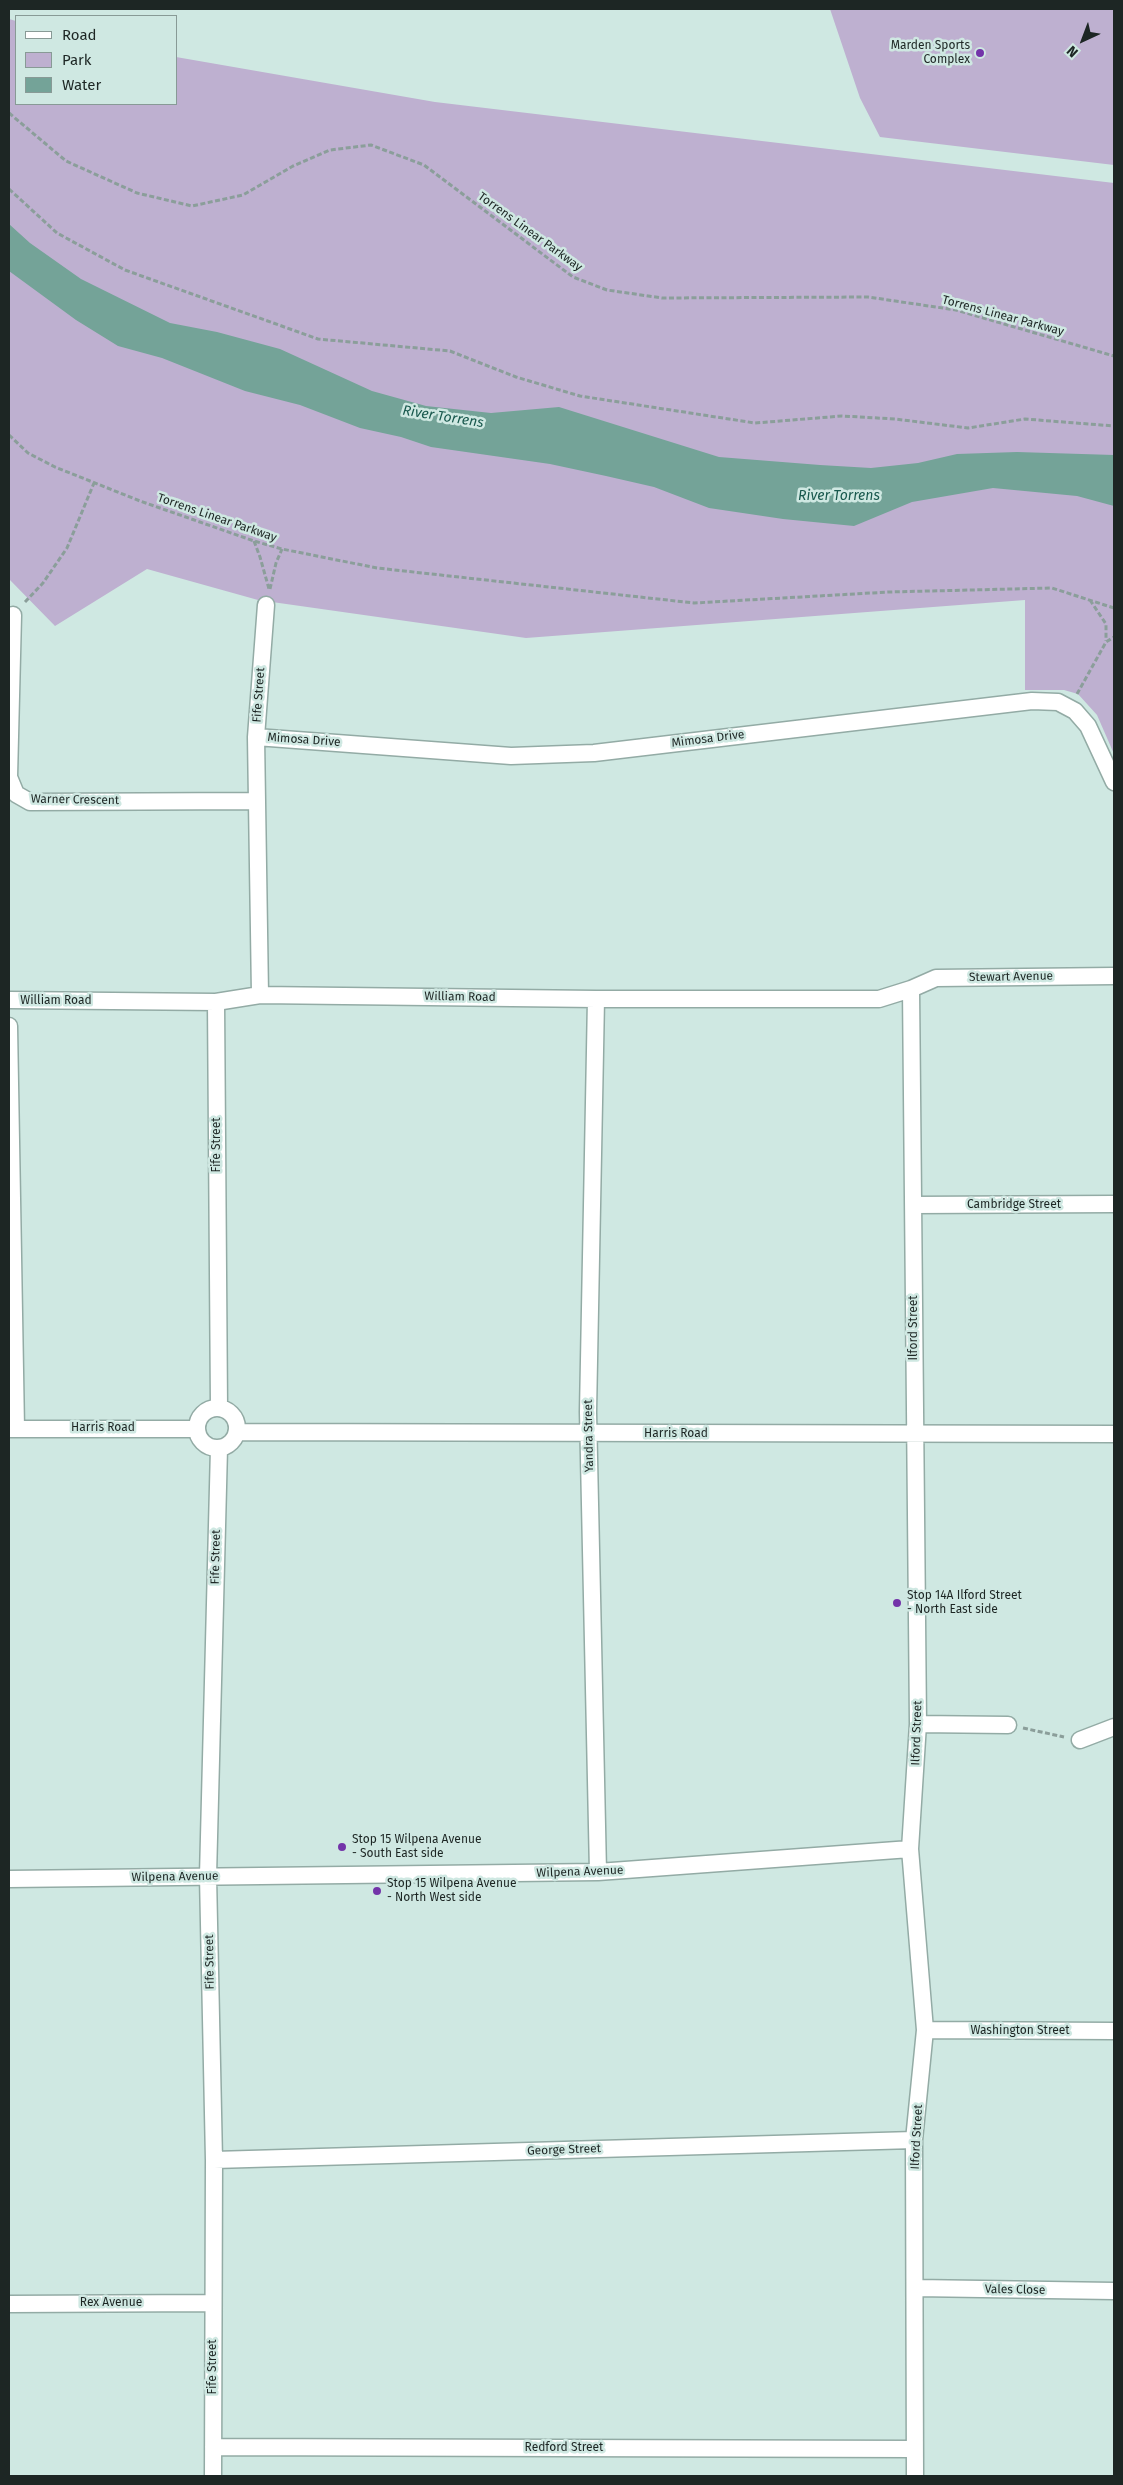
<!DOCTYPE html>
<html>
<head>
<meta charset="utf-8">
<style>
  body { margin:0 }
  #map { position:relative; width:1123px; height:2485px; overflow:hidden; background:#cfe8e2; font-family:"Fira Sans",sans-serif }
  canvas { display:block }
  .frame { position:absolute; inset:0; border:10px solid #1d2624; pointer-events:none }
  .legend { position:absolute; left:15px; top:15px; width:162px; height:90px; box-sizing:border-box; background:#cfe8e2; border:1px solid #889a96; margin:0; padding:6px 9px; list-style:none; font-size:15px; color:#1d2624 }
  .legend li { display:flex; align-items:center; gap:10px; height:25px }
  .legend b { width:25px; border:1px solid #889a96 }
  .north { position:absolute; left:1058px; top:15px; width:50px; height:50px; -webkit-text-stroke:4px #cfe8e2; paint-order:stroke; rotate:223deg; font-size:14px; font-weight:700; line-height:20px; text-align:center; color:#1d2624 }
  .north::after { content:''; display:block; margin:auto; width:18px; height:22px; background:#1d2624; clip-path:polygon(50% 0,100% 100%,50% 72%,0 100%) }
</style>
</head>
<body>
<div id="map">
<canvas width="1123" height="2485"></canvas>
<div class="frame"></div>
<ul class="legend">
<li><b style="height:6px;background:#fff"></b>Road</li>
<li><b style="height:14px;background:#beb0d0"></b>Park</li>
<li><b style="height:14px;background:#74a398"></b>Water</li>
</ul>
<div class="north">N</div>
</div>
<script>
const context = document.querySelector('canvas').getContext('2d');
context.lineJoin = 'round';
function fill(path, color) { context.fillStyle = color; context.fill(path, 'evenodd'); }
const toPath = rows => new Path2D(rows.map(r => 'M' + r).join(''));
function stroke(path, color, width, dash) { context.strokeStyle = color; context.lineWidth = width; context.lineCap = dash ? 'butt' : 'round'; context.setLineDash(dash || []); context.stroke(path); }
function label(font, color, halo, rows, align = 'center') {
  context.font = font + ' "Fira Sans",sans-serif'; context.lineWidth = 5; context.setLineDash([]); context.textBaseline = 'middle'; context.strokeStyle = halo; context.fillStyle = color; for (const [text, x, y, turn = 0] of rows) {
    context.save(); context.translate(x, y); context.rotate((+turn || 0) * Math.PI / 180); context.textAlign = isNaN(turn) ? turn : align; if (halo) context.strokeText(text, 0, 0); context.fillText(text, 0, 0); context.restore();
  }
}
fill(toPath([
  [830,9,1114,9,1114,165,880,137,860,98],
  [9,19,16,21,16,104,176,104,176,57,435,102,1114,183,1114,754,1097,715,1078,694,1064,690,1025,690,1025,600,526,638,258,600,147,569,55,626,9,579]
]), '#beb0d0');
fill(toPath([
  [9,224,30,243,81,279,170,323,217,332,280,349,372,391,426,406,491,413,559,407,719,457,820,465,871,468,918,463,957,454,1017,452,1114,455,1114,506,1077,496,993,488,912,502,854,526,783,519,709,508,654,487,606,476,550,464,431,447,401,437,360,428,300,405,245,391,162,358,118,346,76,320,9,271]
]), '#74a398');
const street = toPath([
  [13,615,9,777,16,794,30,802,256,801],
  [256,737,511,756,594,753,1032,701,1058,702,1075,711,1088,726,1114,782],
  [911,989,918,1724,910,1849,925,2030,914,2140,915,2476],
  [260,995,256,737,266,605],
  [596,999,588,1412,598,1872],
  [9,1000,216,1002,260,995,596,999,879,999,911,989,936,978,1114,976],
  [216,1002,219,1408],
  [9,1026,16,1429],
  [914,1205,1114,1204],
  '197 1428a20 20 0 1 1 40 0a20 20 0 1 1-40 0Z',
  [9,1429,197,1429],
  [237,1432,1114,1434],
  [918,1724,1008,1725],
  [1080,1740,1114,1727],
  [9,1879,598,1872,910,1849],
  [925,2030,1114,2031],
  [214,2160,914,2140],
  [916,2288,1114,2291],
  [9,2304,213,2303],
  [213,2447,914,2449],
  [213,2476,214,2160,208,1876,219,1448]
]);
stroke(street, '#93aba5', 19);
stroke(toPath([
  [9,113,66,161,137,193,192,206,243,195,293,166,330,150,371,145,424,165,573,277,607,290,662,298,868,297,956,310,1114,356],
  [9,189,57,233,125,270,318,339,450,351,516,377,580,396,755,423,842,416,895,419,968,428,1025,419,1114,426],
  [9,435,28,453,55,467,140,501,254,541,282,549,377,568,694,603,889,592,1052,588,1114,608],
  [254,541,260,557,269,589],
  [270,589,276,563,282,549],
  [1090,600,1106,624,1106,641],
  [25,602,43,583,67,548,94,483],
  [1077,694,1106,642,1114,637],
  [1023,1728,1064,1737]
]), '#8b9e9a', 3, [5, 2.5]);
stroke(street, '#fff', 16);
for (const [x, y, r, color] of [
  [980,53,5,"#7334a9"],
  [897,1603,5,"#7334a9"],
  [342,1847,5,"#7334a9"],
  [377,1891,5,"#7334a9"]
]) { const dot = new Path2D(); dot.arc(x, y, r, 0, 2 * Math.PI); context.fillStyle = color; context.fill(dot); stroke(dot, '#cfe8e2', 2); }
label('12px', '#1d2624', '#cfe8e2', [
  ["Marden Sports",970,46,"right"],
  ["Complex",970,60,"right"],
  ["Stop 14A Ilford Street",907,1596],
  ["- North East side",907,1610],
  ["Stop 15 Wilpena Avenue",352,1840],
  ["- South East side",352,1854],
  ["Stop 15 Wilpena Avenue",387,1884],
  ["- North West side",387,1898]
], 'left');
label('12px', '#1d2624', '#cfe8e2', [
  ["Torrens Linear Parkway",530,232,36],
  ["Torrens Linear Parkway",1003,316,15],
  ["Torrens Linear Parkway",217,518,19],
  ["Fife Street",259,695,-86],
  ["Mimosa Drive",708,739,-7],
  ["Mimosa Drive",304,740,4],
  ["Warner Crescent",75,800,1],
  ["Stewart Avenue",1011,977,-1],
  ["William Road",460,997,1],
  ["William Road",56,1001],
  ["Fife Street",217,1145,-90],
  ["Cambridge Street",1014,1205],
  ["Ilford Street",914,1328,-90],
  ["Harris Road",103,1428],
  ["Harris Road",676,1434],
  ["Yandra Street",589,1436,-91],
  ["Fife Street",216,1557,-89],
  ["Ilford Street",917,1733,-88],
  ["Wilpena Avenue",580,1872,-2],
  ["Wilpena Avenue",175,1877,-1],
  ["Fife Street",210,1962,-91],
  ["Washington Street",1020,2031],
  ["Ilford Street",917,2137,-87],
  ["George Street",564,2150,-2],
  ["Vales Close",1015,2290,1],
  ["Rex Avenue",111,2303],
  ["Fife Street",213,2367,-90],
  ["Redford Street",564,2448]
]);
label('italic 14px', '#18584d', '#cfe8e2', [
  ["River Torrens",443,417,9],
  ["River Torrens",839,496]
]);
</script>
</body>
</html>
